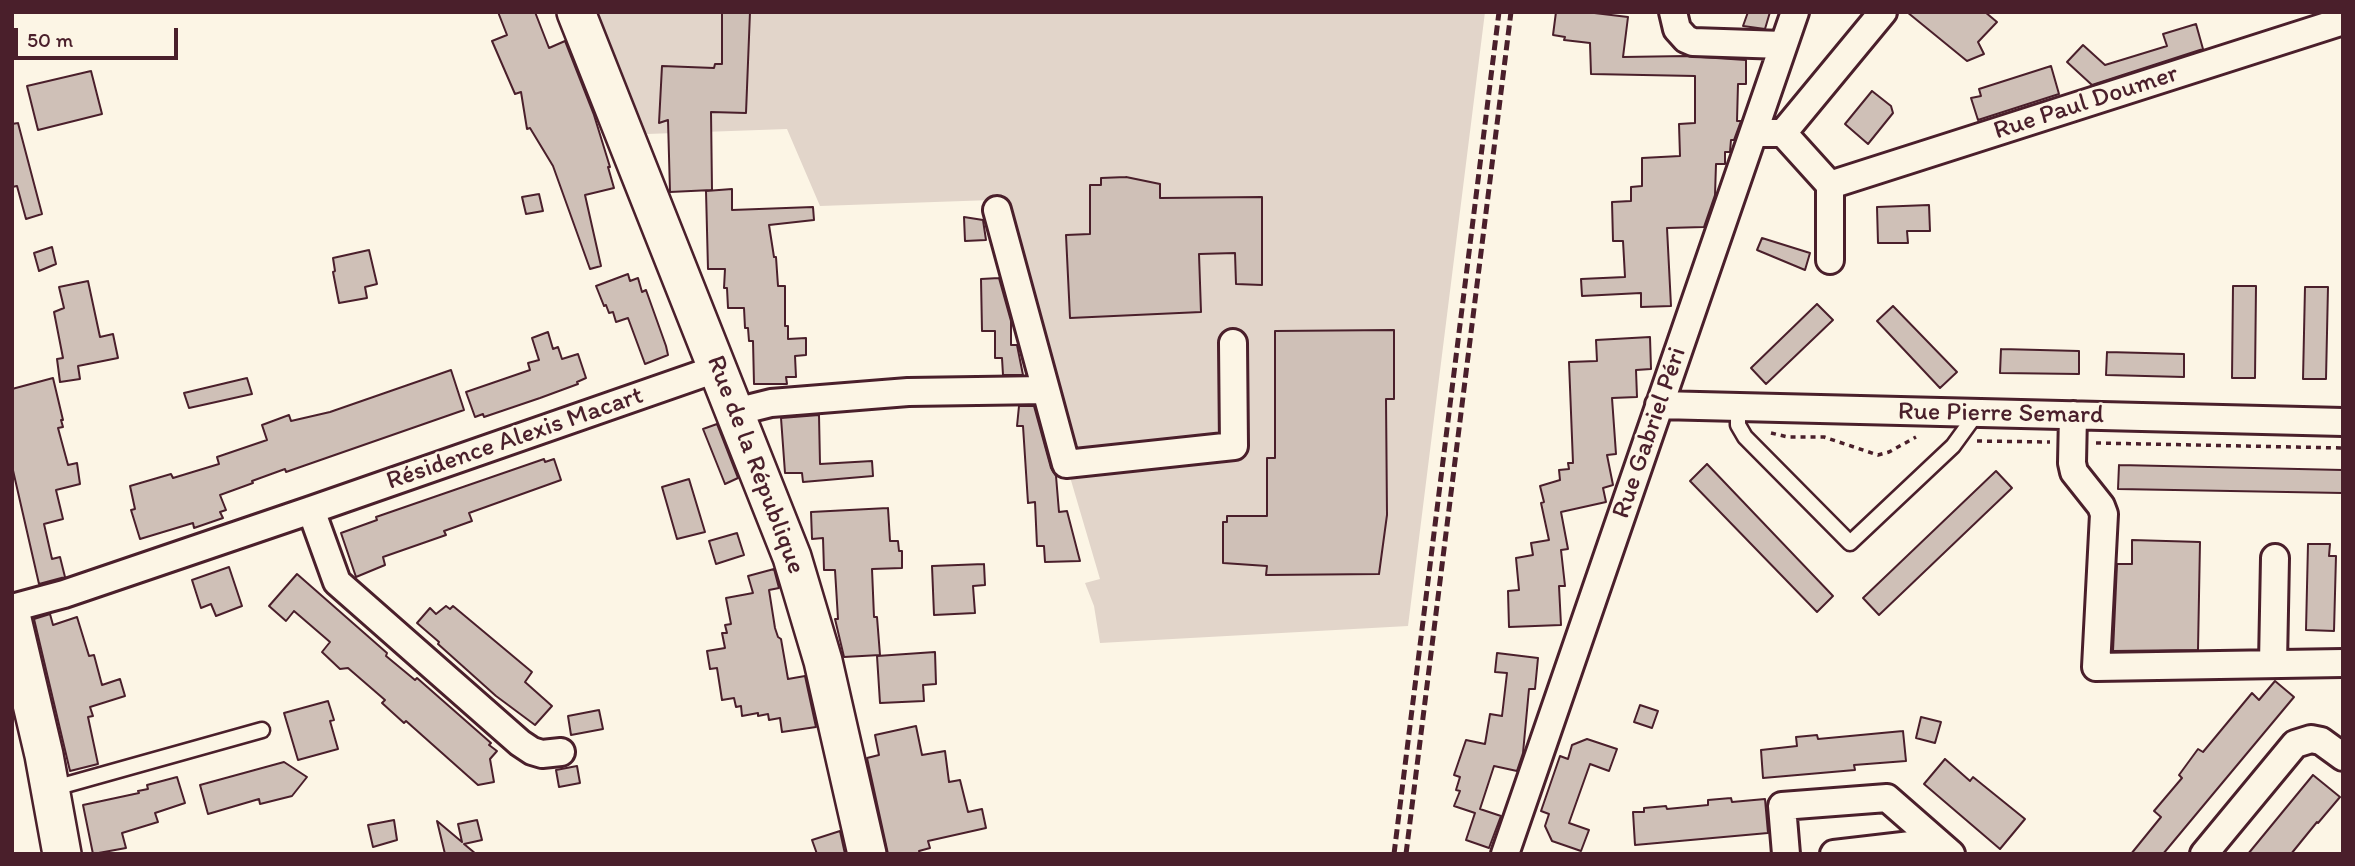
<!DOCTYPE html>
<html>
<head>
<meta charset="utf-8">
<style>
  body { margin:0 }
  #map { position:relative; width:2355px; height:866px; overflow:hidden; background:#fcf5e5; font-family:Itim,sans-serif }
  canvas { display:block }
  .frame { position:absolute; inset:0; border:14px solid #4a1f2b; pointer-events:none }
  .scale { position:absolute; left:14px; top:28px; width:164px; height:32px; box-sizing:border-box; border:4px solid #4a1f2b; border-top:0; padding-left:9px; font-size:21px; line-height:24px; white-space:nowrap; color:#4a1f2b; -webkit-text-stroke:5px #fcf5e5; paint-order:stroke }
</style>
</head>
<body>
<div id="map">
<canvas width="2355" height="866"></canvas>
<div class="frame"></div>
<div class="scale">50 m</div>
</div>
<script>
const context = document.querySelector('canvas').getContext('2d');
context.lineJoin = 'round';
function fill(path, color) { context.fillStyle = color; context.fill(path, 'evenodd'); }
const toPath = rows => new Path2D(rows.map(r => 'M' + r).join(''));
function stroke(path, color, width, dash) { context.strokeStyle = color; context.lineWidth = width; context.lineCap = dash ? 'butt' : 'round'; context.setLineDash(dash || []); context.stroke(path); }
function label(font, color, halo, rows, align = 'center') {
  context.font = font + ' Itim,sans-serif'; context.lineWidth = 5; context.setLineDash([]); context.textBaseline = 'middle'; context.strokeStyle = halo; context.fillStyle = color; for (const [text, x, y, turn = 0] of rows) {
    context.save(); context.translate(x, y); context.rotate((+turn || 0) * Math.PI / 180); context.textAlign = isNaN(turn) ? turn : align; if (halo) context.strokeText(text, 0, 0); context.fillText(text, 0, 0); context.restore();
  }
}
fill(toPath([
  [598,12,1485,12,1408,626,1100,643,1094,606,1085,583,1100,579,1045,392,992,200,820,206,787,129,647,134]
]), '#e2d5ca');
const building = toPath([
  [498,12,535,12,549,48,565,41,594,115,610,167,608,167,614,188,585,195,601,266,590,269,553,166,530,128,527,129,521,92,515,94,492,41,507,35,498,12],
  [722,12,750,12,746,113,711,112,712,190,670,192,668,120,659,123,662,66,714,68,715,64,722,64,722,12],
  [1556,12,1586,12,1628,17,1623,57,1686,56,1746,60,1746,84,1738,84,1737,121,1741,121,1734,140,1731,140,1730,152,1725,152,1725,164,1716,164,1715,195,1704,227,1667,228,1671,306,1641,307,1641,293,1582,296,1581,279,1625,277,1623,241,1613,241,1612,202,1631,201,1631,187,1642,186,1642,158,1680,156,1679,124,1695,123,1695,76,1591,74,1590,43,1564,40,1565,37,1553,35,1556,12],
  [1748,12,1770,12,1765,29,1743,26,1748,12],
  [1907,12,1985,12,1997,22,1978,42,1984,54,1967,61,1907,12],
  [2196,24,2203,49,2092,85,2067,62,2083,45,2105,65,2167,46,2163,34,2196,24],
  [2051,66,2059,94,1978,120,1971,98,1981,96,1979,89,2051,66],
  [91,71,102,114,38,130,27,86,91,71],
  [1872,91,1891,106,1893,113,1868,144,1845,124,1872,91],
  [18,123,42,214,26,219,17,186,12,187,12,124,18,123],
  [1126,177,1160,184,1160,198,1262,197,1262,285,1236,284,1235,253,1199,254,1201,312,1070,318,1066,235,1090,234,1090,185,1101,185,1101,178,1126,177],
  [732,189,732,210,813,207,814,220,769,225,774,257,776,257,778,286,785,286,785,326,788,326,788,339,806,338,806,355,795,356,796,377,786,377,787,384,754,384,753,341,749,341,748,328,745,328,744,308,728,308,727,288,724,288,725,269,708,269,706,191,732,189],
  [539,194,543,211,526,214,522,197,539,194],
  [1929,205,1930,231,1907,231,1908,243,1878,243,1877,207,1929,205],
  [964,217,983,220,986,240,965,241,964,217],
  [1762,238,1810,253,1805,270,1757,250,1762,238],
  [52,247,56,264,39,271,34,253,52,247],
  [369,250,377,284,365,287,367,298,339,303,333,272,335,271,333,258,369,250],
  [628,274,630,281,638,278,642,292,646,290,666,346,668,355,645,364,628,318,616,322,613,312,609,313,606,305,604,306,596,286,628,274],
  [999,278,1011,321,1011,345,1017,345,1023,375,1003,375,1002,358,995,358,995,331,982,331,981,279,999,278],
  [88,281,100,337,113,334,118,358,78,366,80,379,60,382,57,359,63,358,54,312,64,308,59,287,88,281],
  [2233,286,2256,286,2255,378,2232,378,2233,286],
  [2305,287,2328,287,2326,379,2303,379,2305,287],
  [1817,304,1833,320,1766,384,1751,368,1817,304],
  [1893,306,1957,372,1940,388,1877,321,1893,306],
  [1394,330,1394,399,1386,399,1387,515,1379,574,1266,575,1267,566,1223,563,1223,522,1227,522,1227,516,1267,516,1267,458,1275,458,1275,331,1394,330],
  [548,332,553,349,558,347,562,359,578,354,586,378,577,382,578,384,540,398,484,417,483,414,475,417,466,392,530,370,528,363,539,360,532,338,548,332],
  [1650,337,1651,369,1636,370,1637,397,1612,398,1616,454,1607,455,1613,485,1603,488,1606,502,1561,512,1568,549,1561,550,1565,586,1559,586,1561,625,1509,627,1508,591,1519,590,1516,558,1533,555,1531,543,1549,540,1541,503,1544,502,1540,486,1560,480,1559,470,1569,469,1568,463,1573,463,1569,362,1597,361,1596,340,1650,337],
  [2001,349,2079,351,2079,374,2000,373,2001,349],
  [2107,352,2184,354,2184,377,2106,375,2107,352],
  [451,370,464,410,286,472,285,469,252,481,253,483,220,495,226,510,220,512,223,518,194,528,193,523,140,539,131,510,135,509,130,486,171,474,173,478,219,464,217,457,267,440,262,425,289,415,291,421,330,412,451,370],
  [53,378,63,420,61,420,63,427,58,428,68,465,77,463,80,484,56,490,63,519,44,524,52,559,60,557,65,577,39,584,12,466,12,389,53,378],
  [247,378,252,394,189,408,184,393,247,378],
  [1019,406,1034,406,1051,468,1056,476,1059,512,1067,511,1080,561,1045,562,1044,546,1037,546,1035,502,1028,503,1023,426,1017,426,1019,406],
  [819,415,820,464,872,461,873,476,803,482,802,473,785,473,781,418,819,415],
  [717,424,738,478,725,484,703,429,717,424],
  [544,459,545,462,554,459,561,480,469,513,472,521,444,531,446,535,383,557,385,565,356,577,341,533,377,520,376,517,544,459],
  [1707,464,1833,596,1817,612,1690,481,1707,464],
  [2119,465,2343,470,2343,493,2118,489,2119,465],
  [1996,471,2012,488,1879,615,1863,598,1996,471],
  [689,479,705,532,677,539,662,487,689,479],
  [888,508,890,541,898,541,899,551,902,551,902,568,872,569,874,617,877,617,880,655,844,657,835,619,838,619,835,570,824,570,823,538,812,539,811,512,888,508],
  [737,533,744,555,716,564,709,541,737,533],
  [2132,540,2200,542,2198,650,2113,651,2117,564,2132,564,2132,540],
  [2308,544,2330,544,2329,556,2336,556,2334,631,2306,630,2308,544],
  [984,564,985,585,973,586,975,613,934,615,932,566,984,564],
  [229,567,242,606,216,616,211,604,201,608,192,580,229,567],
  [774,569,779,588,769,590,775,628,778,637,781,639,788,679,805,676,816,727,782,732,780,718,769,720,768,714,758,716,758,713,742,716,741,706,736,707,734,698,722,700,717,668,710,669,707,651,725,648,722,633,727,633,725,625,731,624,726,598,753,593,748,576,774,569],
  [297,574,387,653,386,656,415,680,417,678,491,743,489,745,497,751,490,759,494,782,478,785,406,721,404,723,382,703,385,700,348,668,340,669,322,652,330,642,294,611,286,621,269,606,297,574],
  [446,606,450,609,453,606,532,672,525,682,552,706,535,725,496,696,438,644,439,642,417,623,430,608,436,614,446,606],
  [50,614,53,625,77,617,89,656,94,655,102,685,120,679,125,696,90,707,93,716,88,717,98,764,70,771,34,619,50,614],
  [935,652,936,684,923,685,924,701,880,703,877,656,935,652],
  [1497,653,1538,658,1535,689,1529,689,1523,753,1517,771,1494,766,1480,809,1501,816,1489,848,1466,840,1475,813,1454,806,1460,791,1456,790,1460,777,1454,775,1466,740,1485,744,1490,714,1502,716,1507,673,1495,672,1497,653],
  [2275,681,2294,697,2208,800,2163,854,2131,854,2161,817,2154,811,2182,778,2179,775,2198,749,2203,752,2252,693,2259,700,2275,681],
  [328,701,334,720,330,721,338,749,298,760,284,713,328,701],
  [1640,705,1658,711,1652,728,1634,722,1640,705],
  [599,710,603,729,571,735,568,716,599,710],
  [1921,717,1941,722,1935,743,1916,738,1921,717],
  [916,726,922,755,945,751,949,782,960,780,968,812,982,809,986,828,928,841,930,848,919,851,920,854,888,854,867,758,879,755,875,735,916,726],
  [1903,731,1906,761,1854,765,1855,770,1763,778,1761,750,1797,746,1796,737,1817,735,1818,739,1903,731],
  [1587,739,1617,749,1609,771,1590,764,1569,823,1589,830,1581,851,1552,841,1545,826,1549,814,1541,811,1560,756,1568,759,1572,745,1587,739],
  [1945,759,1970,781,1973,777,2025,819,2000,849,1924,784,1945,759],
  [284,762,307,777,292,796,260,804,259,799,208,814,200,785,284,762],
  [577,766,580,783,559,787,556,770,577,766],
  [2313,775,2340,797,2318,823,2317,822,2291,854,2248,854,2313,775],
  [177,777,185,803,155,813,158,822,122,833,126,848,93,854,83,805,139,793,138,791,148,789,147,785,177,777],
  [1731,798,1732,802,1765,799,1768,833,1635,845,1633,812,1644,812,1644,808,1666,806,1667,809,1708,805,1708,800,1731,798],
  [394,820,397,840,373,847,368,825,394,820],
  [477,820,482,840,464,844,476,854,445,854,437,821,462,842,458,824,477,820],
  [840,831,845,854,817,854,812,840,840,831]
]);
fill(building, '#cfc0b7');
stroke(building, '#4a1f2b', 2);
const lane = toPath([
  [1738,408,1738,425,1745,437,1850,543,1953,446,1977,413],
  [51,789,262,730]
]);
const street = toPath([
  [1673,12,1677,29,1686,39,1693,42,1783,45],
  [1765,133,1783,133,1883,12],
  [1783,133,1830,185,2343,21],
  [1830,185,1830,260],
  [997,210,1046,390],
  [1659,405,2343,422],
  [735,412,771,403,908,392,1046,390,1066,464,1234,446,1233,343],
  [2073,415,2072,463,2074,472,2101,506,2104,514,2096,667,2343,663],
  [311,510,337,582,520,743,532,751,542,754,561,752],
  [12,608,64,594,311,510,719,368],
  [2273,663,2275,558],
  [1505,854,1795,12],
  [1786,854,1782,806,1887,798,1951,854],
  [1834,854,1937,842],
  [2204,854,2295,744,2311,739,2321,741,2343,757]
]);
const secondary = toPath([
  [576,12,792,557,823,661,867,854],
  [12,619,44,755,62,854]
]);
stroke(lane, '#4a1f2b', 19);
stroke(street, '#4a1f2b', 32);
stroke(secondary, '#4a1f2b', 42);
stroke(toPath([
  [1771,433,1788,437,1824,437,1878,455,1889,452,1916,437],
  [1977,441,2050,442],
  [2096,443,2343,448]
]), '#4a1f2b', 3.5, [5, 5]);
stroke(lane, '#fcf5e5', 14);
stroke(street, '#fcf5e5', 26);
stroke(secondary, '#fcf5e5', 37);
stroke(toPath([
  [1394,854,1499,12],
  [1406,854,1511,12]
]), '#4a1f2b', 5, [10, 5]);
label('26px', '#4a1f2b', '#fcf5e5', [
  ["Rue Paul Doumer",2086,103,-18],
  ["Rue Pierre Semard",2001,414,1],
  ["Rue Gabriel Péri",1650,433,-71],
  ["Résidence Alexis Macart",515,439,-19],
  ["Rue de la République",755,465,69]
]);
</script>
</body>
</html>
